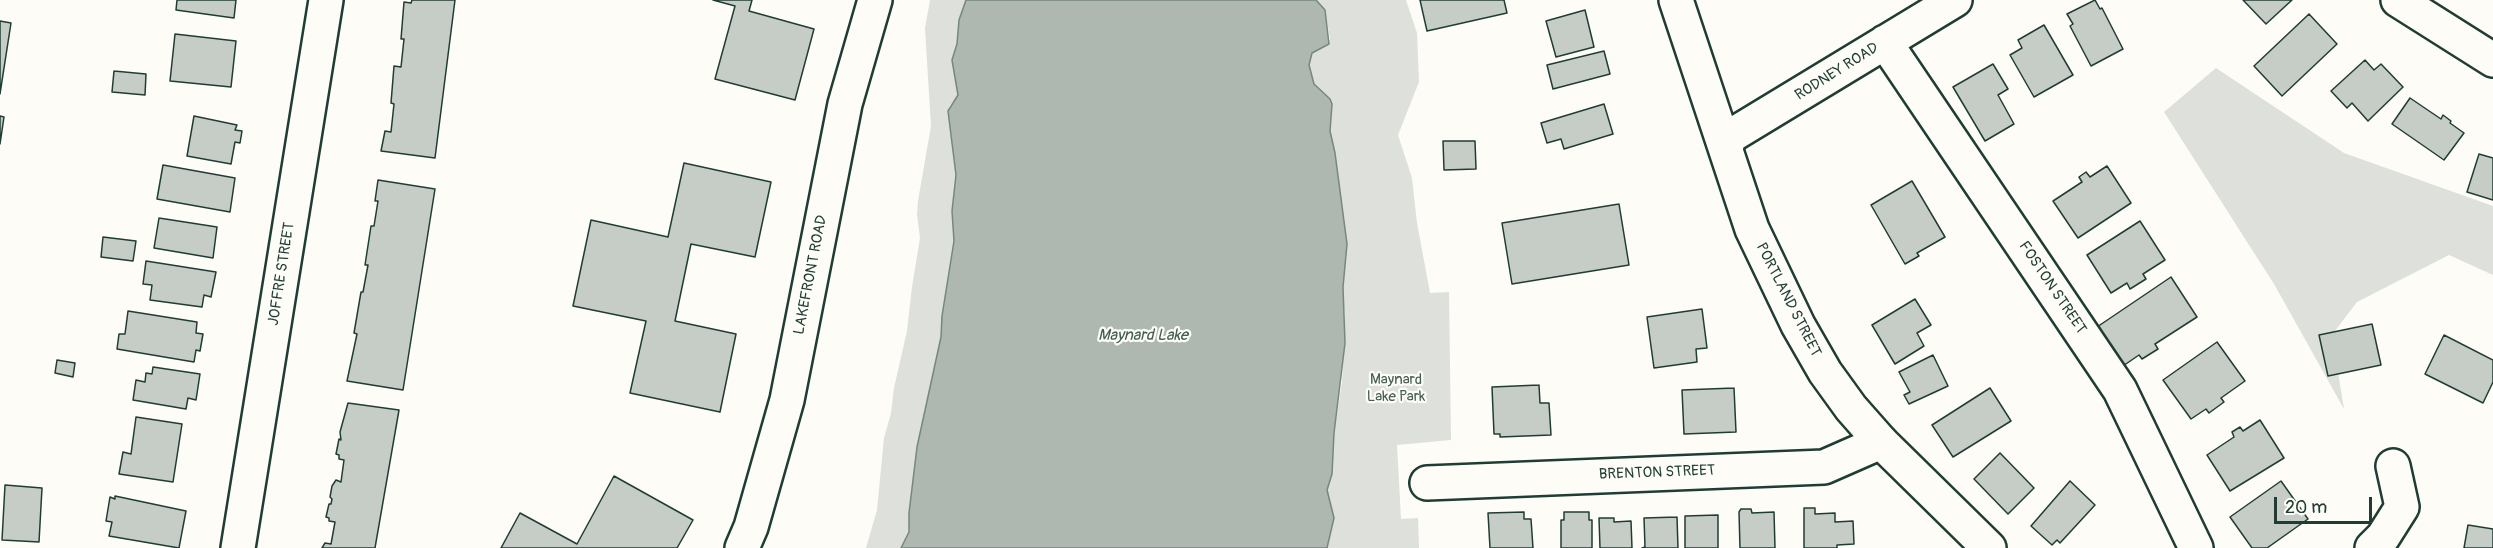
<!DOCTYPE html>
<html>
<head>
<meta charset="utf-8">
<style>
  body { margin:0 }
  #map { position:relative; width:2493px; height:548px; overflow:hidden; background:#fdfcf7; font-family:Pangolin,sans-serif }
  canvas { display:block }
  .scale { position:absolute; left:2274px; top:497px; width:98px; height:27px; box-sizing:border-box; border:3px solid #1f3d34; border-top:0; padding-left:8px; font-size:18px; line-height:21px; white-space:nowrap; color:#1f3d34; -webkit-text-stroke:4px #fdfcf7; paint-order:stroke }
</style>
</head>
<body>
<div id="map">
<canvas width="2493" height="548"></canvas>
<div class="scale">20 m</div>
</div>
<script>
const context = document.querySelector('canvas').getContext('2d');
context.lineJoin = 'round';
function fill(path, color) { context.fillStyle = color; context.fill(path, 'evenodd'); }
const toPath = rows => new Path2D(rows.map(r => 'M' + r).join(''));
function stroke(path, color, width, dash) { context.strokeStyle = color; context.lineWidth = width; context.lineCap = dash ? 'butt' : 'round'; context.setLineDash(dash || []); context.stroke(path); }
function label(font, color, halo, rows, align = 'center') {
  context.font = font + ' Pangolin,sans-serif'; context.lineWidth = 4.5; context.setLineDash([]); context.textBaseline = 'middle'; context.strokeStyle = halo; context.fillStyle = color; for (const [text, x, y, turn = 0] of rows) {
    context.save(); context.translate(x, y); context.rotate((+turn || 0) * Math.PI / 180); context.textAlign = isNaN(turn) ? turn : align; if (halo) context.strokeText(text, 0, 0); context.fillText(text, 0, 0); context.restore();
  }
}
fill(toPath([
  [930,0,966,0,959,20,957,44,952,59,958,95,949,107,956,175,952,211,954,241,941,337,917,447,909,513,909,532,901,548,866,548,877,510,884,438,891,413,894,388,907,331,912,287,920,238,917,215,918,201,931,126,925,28],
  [1316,0,1406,0,1417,33,1419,82,1398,135,1412,178,1417,223,1430,293,1449,292,1451,440,1397,445,1401,519,1418,518,1419,548,1327,548,1333,525,1327,490,1332,474,1334,433,1342,382,1345,322,1343,287,1347,244,1335,153,1330,131,1332,104,1330,99,1314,84,1309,65,1312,53,1327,46,1330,39,1325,10],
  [2216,68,2344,153,2493,206,2493,275,2449,255,2357,302,2332,335,2344,409,2274,284,2164,112]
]), '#dde0db');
const water = toPath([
  [966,0,1316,0,1325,10,1329,44,1312,53,1309,65,1314,84,1330,99,1332,104,1330,131,1335,153,1347,244,1343,287,1345,343,1334,433,1332,474,1327,490,1334,518,1327,548,901,548,909,532,909,513,917,447,941,337,942,316,954,241,952,211,956,175,948,111,958,95,952,60,957,44,959,20,966,0]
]);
fill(water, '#aeb8b1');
stroke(water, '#75877f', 1.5);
const building = toPath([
  [177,0,236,0,234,18,176,10,177,0],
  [412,0,455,0,435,158,381,151,385,131,391,132,394,104,391,103,394,66,401,67,404,39,401,39,404,2,411,3,412,0],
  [713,0,752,0,749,11,814,29,795,100,715,79,735,6,713,0],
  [1420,0,1504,0,1507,13,1427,31,1420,0],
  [2095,0,2100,9,2102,8,2123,49,2091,66,2070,26,2073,24,2067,14,2095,0],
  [2243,0,2292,0,2266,24,2243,0],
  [1585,10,1594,47,1556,57,1546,21,1585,10],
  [2309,14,2337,44,2282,96,2254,66,2309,14],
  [0,21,11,23,0,94,0,21],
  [2044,25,2073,75,2034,97,2010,55,2022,48,2018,40,2044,25],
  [175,34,236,41,231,87,170,81,175,34],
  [1604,51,1610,74,1553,89,1547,65,1604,51],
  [2365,60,2374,70,2381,64,2403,87,2368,121,2352,103,2347,108,2331,91,2365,60],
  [1993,64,2008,89,1998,95,2014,124,1985,141,1953,87,1993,64],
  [114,71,146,74,145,95,112,92,114,71],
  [2410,98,2441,119,2443,115,2451,121,2450,123,2464,133,2444,160,2392,124,2410,98],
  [1604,104,1613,134,1564,149,1561,139,1547,143,1541,123,1604,104],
  [0,116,4,117,0,144,0,116],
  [194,116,237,125,235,130,242,131,240,143,235,142,231,164,187,156,194,116],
  [1443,141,1475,141,1476,169,1444,170,1443,141],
  [2479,154,2493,158,2493,200,2467,192,2479,154],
  [684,163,771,182,755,257,691,244,675,321,736,334,720,412,630,393,646,321,573,306,591,220,668,237,684,163],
  [163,165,235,178,230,212,157,199,163,165],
  [2107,166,2131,203,2078,238,2053,201,2082,182,2079,177,2086,172,2090,177,2107,166],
  [378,180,435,189,403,390,347,381,357,334,354,333,361,292,363,292,368,265,365,265,371,226,374,226,378,201,375,201,378,180],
  [1912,181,1945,237,1917,253,1919,256,1905,264,1871,205,1912,181],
  [1619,204,1629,265,1512,284,1502,223,1619,204],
  [159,218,217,227,213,258,154,248,159,218],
  [2140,221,2165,260,2143,274,2146,279,2130,289,2127,283,2111,293,2087,255,2140,221],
  [103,237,136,241,133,261,101,257,103,237],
  [146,261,216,272,211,297,204,295,202,307,150,300,152,285,143,284,146,261],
  [2171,277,2197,317,2155,344,2158,349,2142,359,2139,355,2123,366,2097,327,2171,277],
  [1915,299,1931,325,1917,333,1924,346,1895,364,1872,325,1915,299],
  [1702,309,1707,348,1696,349,1697,362,1654,368,1647,317,1702,309],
  [128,311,197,322,196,333,203,334,200,351,196,350,194,362,117,349,119,334,125,334,128,311],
  [2372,324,2381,365,2328,376,2319,335,2372,324],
  [2444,335,2493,360,2493,382,2483,403,2425,374,2444,335],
  [2217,342,2245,381,2221,398,2224,402,2209,413,2206,409,2191,419,2163,380,2217,342],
  [1933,355,1948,386,1909,404,1904,395,1910,392,1899,372,1933,355],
  [57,360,75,363,73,377,55,373,57,360],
  [153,367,200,374,196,400,188,398,186,409,133,400,136,380,145,382,146,373,152,374,153,367],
  [1539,385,1540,403,1549,403,1551,435,1500,437,1500,434,1494,434,1492,387,1539,385],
  [1734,388,1736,432,1684,434,1682,390,1734,388],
  [1990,388,2011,421,1953,457,1932,425,1990,388],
  [348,403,399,410,375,548,322,548,325,543,331,544,335,522,329,521,329,518,326,517,329,504,331,504,332,499,330,497,332,486,336,480,341,482,344,460,339,459,339,455,336,454,339,439,341,440,340,432,348,403],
  [136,417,182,424,173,482,119,474,123,452,131,454,136,417],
  [2260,420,2284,458,2230,491,2207,455,2234,437,2232,432,2240,427,2243,431,2260,420],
  [2000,453,2034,488,2008,514,1974,479,2000,453],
  [614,476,693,520,677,548,501,548,520,513,577,544,614,476],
  [2070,481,2095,505,2060,543,2057,540,2052,545,2031,526,2070,481],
  [2281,481,2308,519,2267,548,2252,548,2230,517,2281,481],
  [5,485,42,488,39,542,2,540,5,485],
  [115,496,186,511,179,548,109,536,112,522,106,521,110,497,115,499,115,496],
  [1804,508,1815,508,1815,514,1835,513,1835,522,1853,521,1854,544,1837,545,1837,548,1804,548,1804,508],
  [1741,509,1751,509,1752,513,1774,512,1775,548,1740,548,1739,512,1741,509],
  [1524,512,1524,519,1531,519,1533,548,1490,548,1488,513,1524,512],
  [1564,512,1589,512,1589,520,1592,520,1592,548,1561,548,1561,520,1564,520,1564,512],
  [1718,515,1718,548,1685,548,1685,516,1718,515],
  [1677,517,1678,548,1642,548,1645,547,1644,518,1677,517],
  [1599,518,1614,518,1614,522,1631,521,1632,548,1600,548,1599,518],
  [2468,525,2493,529,2493,548,2464,548,2468,525]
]);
fill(building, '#c6cdc7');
stroke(building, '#1f3d34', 1.5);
const minor = toPath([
  [2398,0,2493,60],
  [1885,42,2120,390,2196,548],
  [1726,149,1729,137,1955,0],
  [1427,483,1824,467,1881,442],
  [238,548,326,0],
  [742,548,751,527,787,400,845,104,875,0],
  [2372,548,2383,537,2402,507,2393,466]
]);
const major = toPath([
  [1676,0,1752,229,1798,325,1825,372,1851,408,1881,442,1989,548]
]);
stroke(minor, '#1f3d34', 38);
stroke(major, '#1f3d34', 38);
stroke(minor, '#fdfcf7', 33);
stroke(major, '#fdfcf7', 33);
label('15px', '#1f3d34', '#fdfcf7', [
  ["RODNEY ROAD",1837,72,-32],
  ["JOFFRE STREET",282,274,-81],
  ["LAKEFRONT ROAD",811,275,-79],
  ["FOSTON STREET",2052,288,56],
  ["PORTLAND STREET",1788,300,63],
  ["BRENTON STREET",1657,473,-2]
]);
label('15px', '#455e55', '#fdfcf7', [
  ["Maynard",1396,380],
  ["Lake Park",1396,397]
]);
label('italic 16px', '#435c53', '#fdfcf7', [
  ["Maynard Lake",1143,336]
]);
</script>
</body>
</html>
